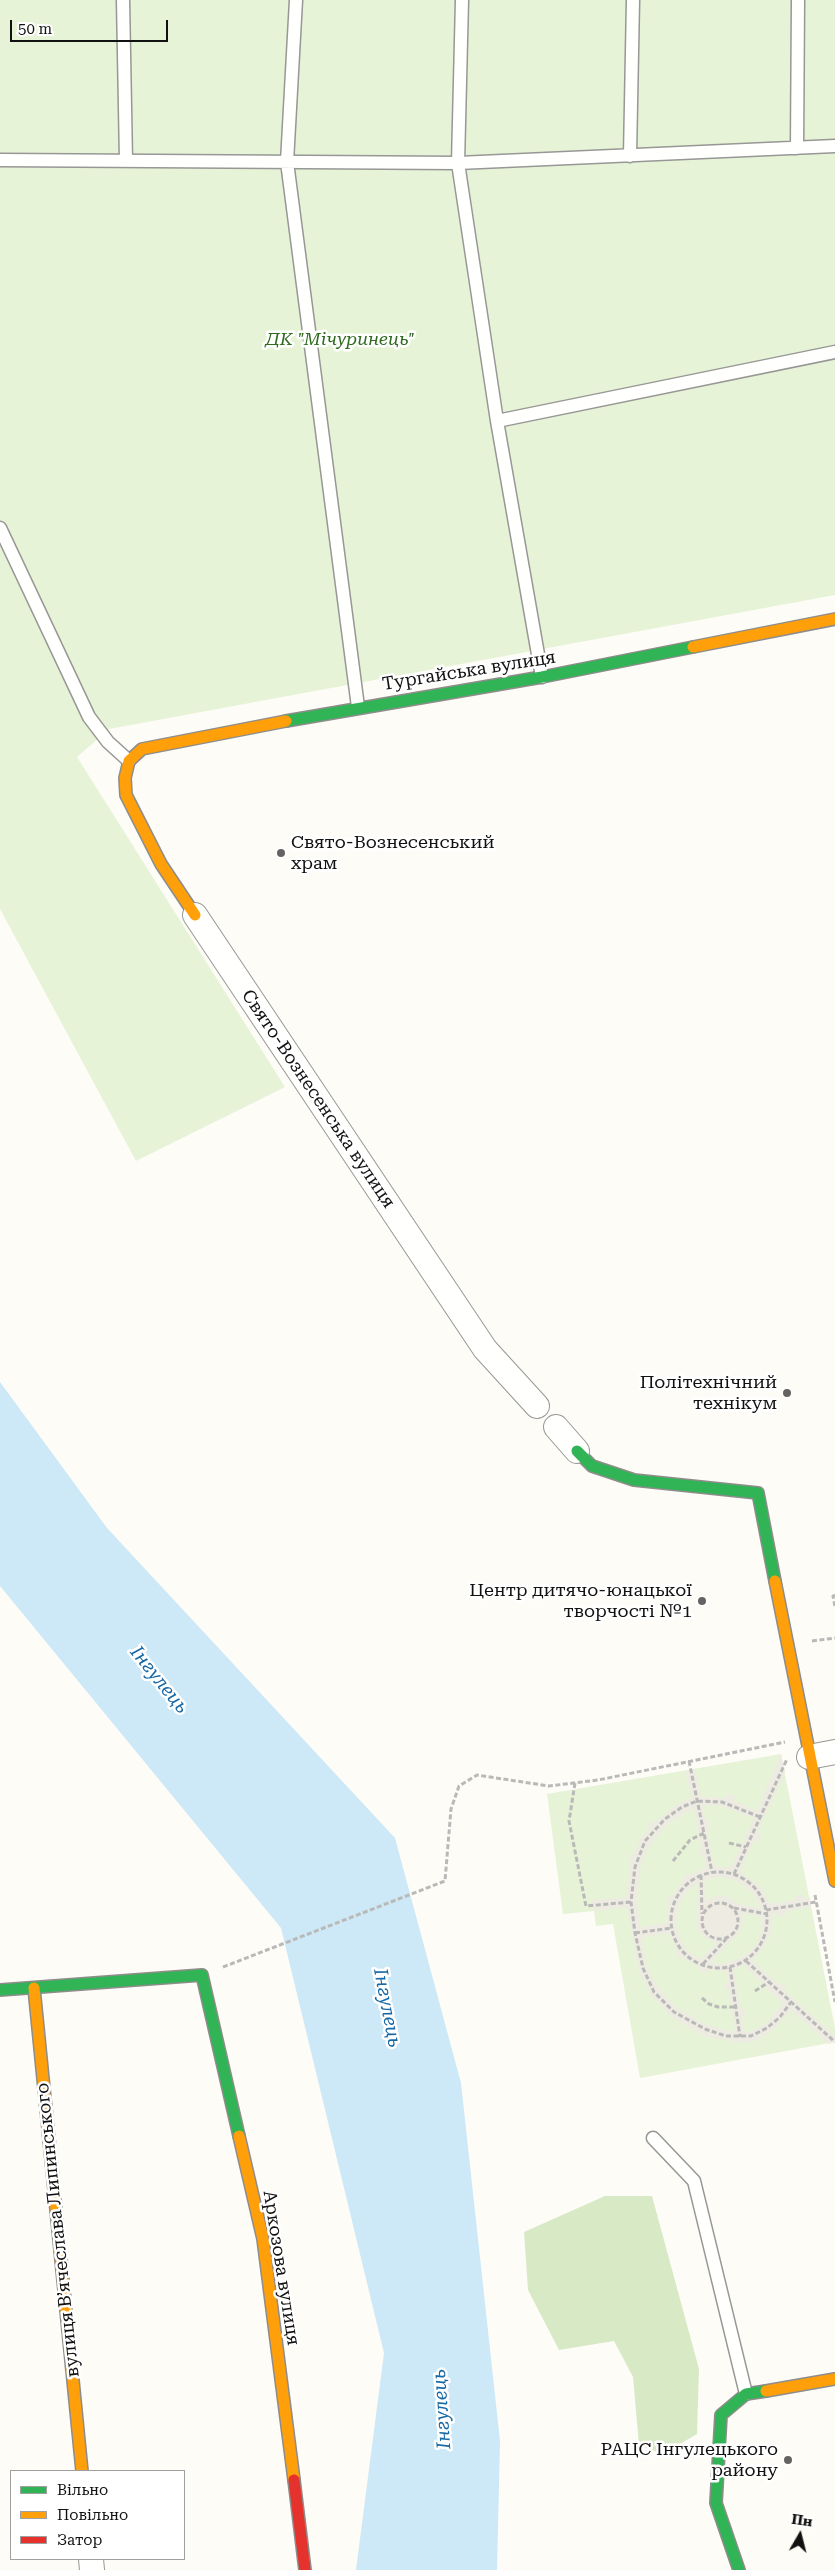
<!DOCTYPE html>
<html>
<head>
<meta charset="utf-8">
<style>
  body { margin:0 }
  #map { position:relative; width:835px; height:2570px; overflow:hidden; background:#fdfcf7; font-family:"Roboto Serif",serif }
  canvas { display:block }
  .legend { position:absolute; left:10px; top:2470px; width:175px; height:90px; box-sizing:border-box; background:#fff; border:1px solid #a0a0a0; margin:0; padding:6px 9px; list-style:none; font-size:15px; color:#111 }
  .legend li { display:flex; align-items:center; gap:10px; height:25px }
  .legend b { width:25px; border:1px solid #a0a0a0 }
  .north { position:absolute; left:775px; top:2510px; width:50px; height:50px; -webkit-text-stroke:4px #fff; paint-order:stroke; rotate:8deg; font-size:14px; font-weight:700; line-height:20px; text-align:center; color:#111 }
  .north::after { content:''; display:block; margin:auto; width:18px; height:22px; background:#111; clip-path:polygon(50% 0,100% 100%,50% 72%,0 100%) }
  .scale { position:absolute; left:10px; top:20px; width:158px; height:22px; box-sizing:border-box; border:2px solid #111; border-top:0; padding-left:6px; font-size:15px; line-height:18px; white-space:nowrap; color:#111; -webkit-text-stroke:4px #fff; paint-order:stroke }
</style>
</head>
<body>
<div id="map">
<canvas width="835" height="2570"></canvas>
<ul class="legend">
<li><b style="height:6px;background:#30b455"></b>Вільно</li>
<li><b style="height:6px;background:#ff9f0a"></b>Повільно</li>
<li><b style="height:6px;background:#e5322d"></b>Затор</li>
</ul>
<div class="north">Пн</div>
<div class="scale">50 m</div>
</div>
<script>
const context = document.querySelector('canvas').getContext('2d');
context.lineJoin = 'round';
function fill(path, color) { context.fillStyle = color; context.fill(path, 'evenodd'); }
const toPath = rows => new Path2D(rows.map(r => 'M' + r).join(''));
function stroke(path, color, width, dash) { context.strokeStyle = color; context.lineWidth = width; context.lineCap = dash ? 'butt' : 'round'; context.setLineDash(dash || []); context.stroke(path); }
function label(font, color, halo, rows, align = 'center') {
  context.font = font + ' "Roboto Serif",serif'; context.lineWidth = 5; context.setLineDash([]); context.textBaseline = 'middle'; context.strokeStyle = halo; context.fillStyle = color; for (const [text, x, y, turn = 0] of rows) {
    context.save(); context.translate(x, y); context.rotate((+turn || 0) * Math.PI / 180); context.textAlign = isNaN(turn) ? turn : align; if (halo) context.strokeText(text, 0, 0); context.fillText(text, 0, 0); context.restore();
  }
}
fill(toPath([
  [0,0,835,0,835,595,109,729,77,757,285,1087,136,1161,0,909],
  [781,1754,835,2028,835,2042,640,2078,613,1924,596,1926,594,1911,563,1914,547,1794]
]), '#e7f3d7');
fill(toPath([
  [605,2196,652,2196,699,2369,697,2434,663,2454,639,2445,633,2377,614,2341,559,2350,528,2290,524,2232]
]), '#d8eac5');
fill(toPath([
  [781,1754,785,1772,757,1833,761,1835,758,1842,754,1840,740,1872,760,1886,770,1904,796,1900,795,1896,803,1895,804,1899,810,1898,811,1907,786,1911,786,1915,778,1917,778,1913,772,1914,770,1935,762,1950,752,1960,779,1985,781,1983,787,1988,785,1991,835,2036,835,2042,829,2044,791,2010,771,2032,754,2041,742,2043,703,2036,672,2017,652,1996,639,1972,627,1907,594,1911,592,1900,626,1897,631,1861,628,1859,631,1854,634,1855,641,1838,650,1828,647,1825,652,1821,654,1823,678,1804,692,1798,685,1771,695,1770,701,1797,726,1798,727,1794,735,1796,734,1801,757,1811],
  [702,1805,721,1806,754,1818,731,1868,714,1866,707,1830,710,1829,709,1822,706,1822],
  [693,1808,702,1848,699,1849,700,1856,703,1856,706,1868,690,1875,687,1873,672,1897,669,1896,666,1902,669,1904,667,1923,640,1927,637,1898,640,1868,650,1845,669,1823],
  [719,1877,732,1879,745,1886,755,1896,760,1908,738,1904,728,1897,716,1896,705,1901,705,1880],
  [697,1883,697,1927,705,1938,717,1943,700,1959,687,1950,679,1937,676,1922,678,1906,686,1893],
  [743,1913,762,1917,762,1930,757,1943,748,1953,736,1960,723,1964,710,1963,739,1933,743,1923],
  [668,1933,677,1950,675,1953,680,1959,683,1957,700,1968,699,1971,707,1973,708,1970,726,1971,728,1982,724,1983,725,1990,729,1990,735,2032,706,2025,676,2007,658,1988,647,1967,641,1938],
  [744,1965,783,2004,765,2024,749,2032,744,2031,741,2017,745,2016,744,2008,740,2009,734,1970]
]), '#edebe2');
fill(toPath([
  [0,1382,107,1528,395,1838,461,2083,500,2441,497,2570,356,2570,384,2353,281,1928,0,1586]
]), '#cde8f7');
const lane = toPath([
  [123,0,126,161],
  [296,0,287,162,358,707],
  [462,0,458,163,497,421,542,677],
  [797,148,798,0],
  [630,156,633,0],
  [0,160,458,163,835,146],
  [497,421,835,352],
  [0,528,89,717,108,742,129,761],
  [653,2138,694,2181,746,2394]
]);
const street = toPath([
  [195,915,485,1349,537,1406],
  [556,1427,577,1451],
  [809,1757,835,1752],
  [91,2559,92,2570]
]);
const fast = toPath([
  [286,721,542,677,693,647],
  [577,1451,592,1466,634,1480,758,1493,775,1581],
  [0,1990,202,1975,239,2136],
  [739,2570,716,2503,721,2415,746,2394,766,2391]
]);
const slow = toPath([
  [693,647,835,619],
  [195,915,161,864,126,795,125,778,129,761,142,749,286,721],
  [775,1581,835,1881],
  [34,1988,82,2471],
  [239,2136,263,2239,294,2480],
  [766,2391,835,2379]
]);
const jam = toPath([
  [294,2480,305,2570]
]);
stroke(lane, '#979795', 15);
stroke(street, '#979795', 26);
stroke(fast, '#8e8d8b', 14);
stroke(slow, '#8e8d8b', 14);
stroke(jam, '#8e8d8b', 14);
stroke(toPath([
  [835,1595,833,1596,835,1607],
  [812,1641,835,1638],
  [689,1761,712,1872],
  [575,1783,569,1821,586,1906,631,1902],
  [760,1817,722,1802,697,1801,682,1807,665,1819,645,1841,635,1867,631,1902,635,1933,643,1968,654,1992,674,2012,705,2029,726,2036,751,2036,767,2028,780,2017,791,2002],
  [729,1843,746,1847],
  [673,1861,690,1840,704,1833],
  '671 1920a48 48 0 1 1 96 0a48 48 0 1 1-96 0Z',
  [734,1874,787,1759],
  [701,1875,702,1914],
  [815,1895,835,2002],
  '702 1921a18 18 0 1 1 36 0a18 18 0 1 1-36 0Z',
  [734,1908,767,1914],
  [766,1910,816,1902],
  [635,1933,672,1928],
  [746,1961,835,2042],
  [703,1964,726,1939],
  [223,1967,445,1881,451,1809,459,1786,477,1775,549,1786,598,1780,785,1742],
  [730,1967,740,2037],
  [755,1991,769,1982],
  [702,1998,709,2004,718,2007,735,2007]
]), '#b9b9b8', 3, [5, 2.5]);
stroke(lane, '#fffffe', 12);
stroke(street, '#fffffe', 24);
stroke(fast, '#30b455', 11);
stroke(slow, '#ff9f0a', 11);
stroke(jam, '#e5322d', 11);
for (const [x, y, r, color] of [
  [281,853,5,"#646362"],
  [787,1393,5,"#646362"],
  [702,1601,5,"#646362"],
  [788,2460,5,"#646362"]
]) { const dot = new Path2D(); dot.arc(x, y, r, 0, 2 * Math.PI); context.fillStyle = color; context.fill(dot); stroke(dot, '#fff', 2); }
label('italic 18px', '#2f6b1f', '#fff', [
  ["ДК \"Мічуринець\"",340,340]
]);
label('18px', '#111', '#fff', [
  ["Тургайська вулиця",469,671,-9],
  ["Свято-Вознесенська вулиця",318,1099,56],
  ["вулиця В’ячеслава Липинського",58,2230,-96],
  ["Аркозова вулиця",281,2268,81]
]);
label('18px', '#111', '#fff', [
  ["Свято-Вознесенський",291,843,"left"],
  ["храм",291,864,"left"],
  ["Політехнічний",777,1383],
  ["технікум",777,1404],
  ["Центр дитячо-юнацької",692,1591],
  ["творчості №1",692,1612],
  ["РАЦС Інгулецького",778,2450],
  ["району",778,2471]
], 'right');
label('italic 19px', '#1768a6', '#fff', [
  ["Інгулець",159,1680,51],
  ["Інгулець",387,2008,79],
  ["Інгулець",442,2409,-94]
]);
</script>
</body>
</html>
